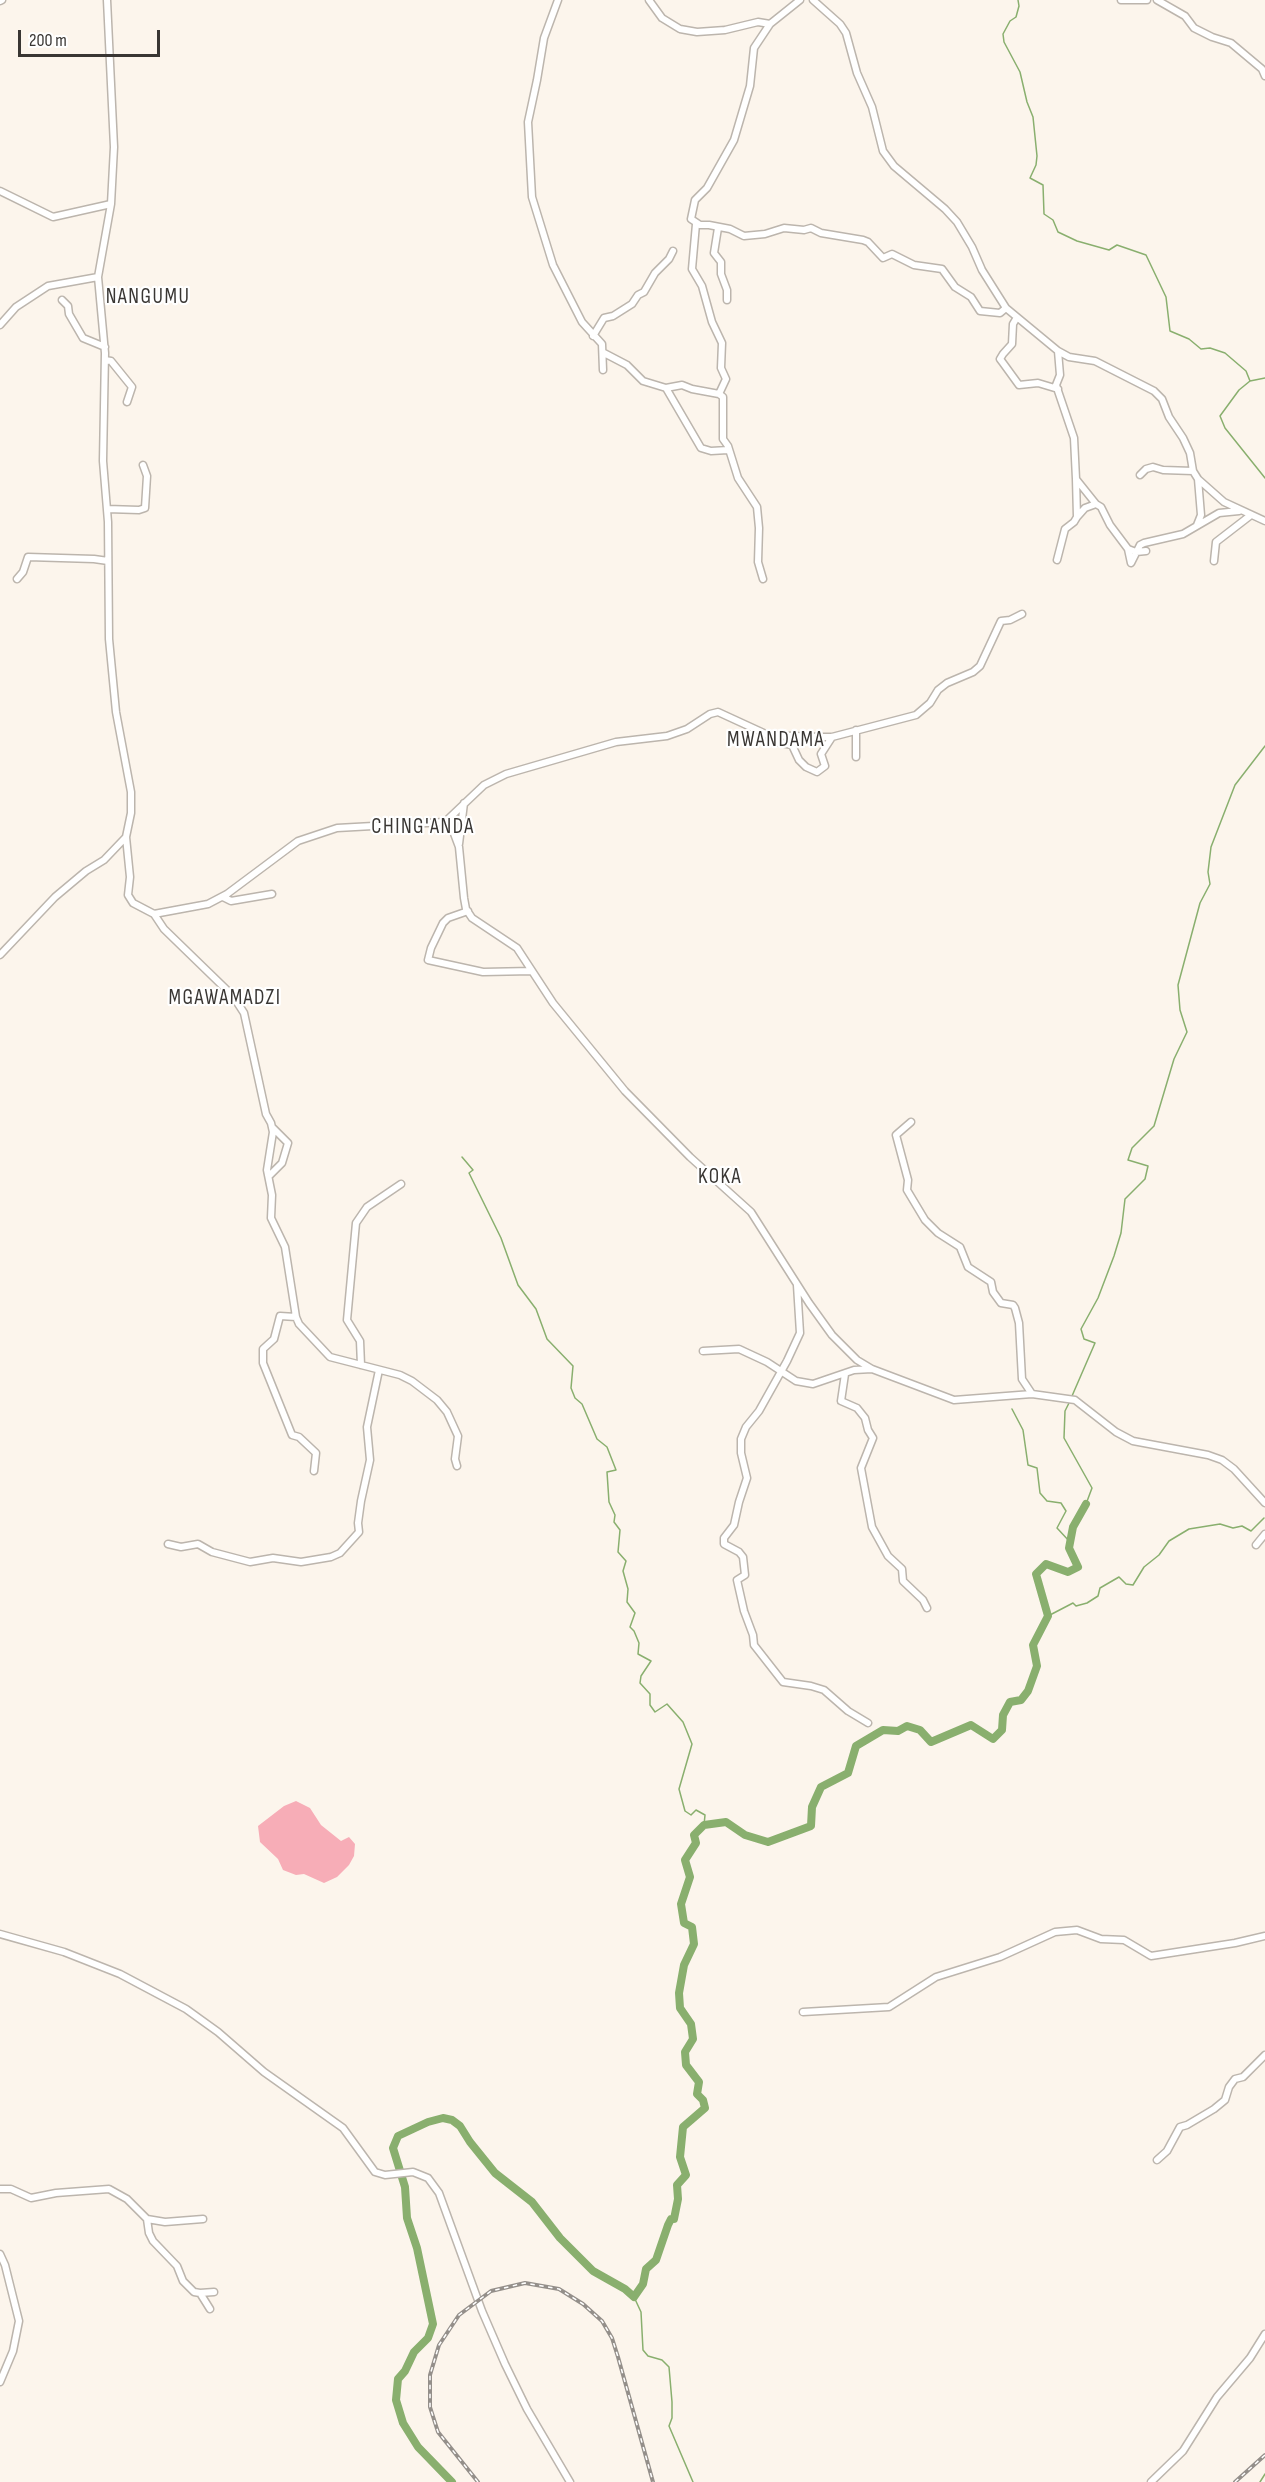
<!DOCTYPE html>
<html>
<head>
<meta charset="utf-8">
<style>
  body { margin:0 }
  #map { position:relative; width:1265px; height:2482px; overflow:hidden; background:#fcf5ec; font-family:"Sofia Sans Condensed",sans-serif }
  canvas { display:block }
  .scale { position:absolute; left:18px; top:30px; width:142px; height:27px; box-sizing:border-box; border:3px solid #393633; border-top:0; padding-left:8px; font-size:18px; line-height:21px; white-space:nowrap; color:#393633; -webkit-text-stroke:4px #fff; paint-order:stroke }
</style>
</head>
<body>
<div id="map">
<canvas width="1265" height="2482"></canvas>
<div class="scale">200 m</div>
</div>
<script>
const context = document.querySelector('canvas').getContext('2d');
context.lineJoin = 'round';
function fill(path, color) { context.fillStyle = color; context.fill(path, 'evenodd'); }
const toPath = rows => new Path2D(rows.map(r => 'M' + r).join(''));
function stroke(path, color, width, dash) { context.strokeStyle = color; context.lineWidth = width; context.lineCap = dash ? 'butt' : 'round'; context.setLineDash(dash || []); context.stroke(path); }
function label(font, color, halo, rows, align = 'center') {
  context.font = font + ' "Sofia Sans Condensed",sans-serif'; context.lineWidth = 4.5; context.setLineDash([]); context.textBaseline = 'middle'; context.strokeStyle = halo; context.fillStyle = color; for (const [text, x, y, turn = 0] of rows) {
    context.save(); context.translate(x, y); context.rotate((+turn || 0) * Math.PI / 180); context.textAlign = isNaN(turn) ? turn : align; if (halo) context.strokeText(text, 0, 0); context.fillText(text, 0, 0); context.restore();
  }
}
fill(toPath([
  [296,1801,310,1808,321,1825,341,1841,349,1837,355,1844,354,1856,349,1865,337,1877,324,1883,304,1874,296,1875,283,1870,278,1859,260,1842,258,1826,284,1806]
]), '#f7adb7');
stroke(toPath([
  [1018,0,1019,6,1016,17,1010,21,1003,34,1004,42,1020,72,1027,102,1033,117,1037,156,1036,165,1030,178,1043,185,1044,214,1053,220,1058,232,1077,241,1109,250,1117,245,1146,255,1166,297,1170,331,1189,339,1201,349,1210,348,1225,353,1246,371,1250,381],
  [1265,378,1250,381,1239,390,1220,416,1225,428,1265,478],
  [462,1157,473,1170,469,1173,501,1238,518,1285,536,1309,547,1339,573,1366,571,1388,575,1398,582,1404,597,1439,607,1447,616,1470,607,1472,609,1502,615,1515,614,1522,620,1530,618,1552,626,1561,623,1571,628,1589,627,1602,635,1613,630,1627,634,1631,639,1643,638,1654,651,1661,641,1676,640,1683,650,1694,650,1705,655,1712,667,1704,683,1722,692,1744,679,1789,685,1811,691,1815,696,1810,705,1815,704,1825],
  [1072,1396,1095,1343,1084,1339,1081,1329,1098,1298,1114,1256,1121,1233,1125,1199,1145,1179,1148,1166,1128,1160,1132,1148,1154,1126,1174,1059,1187,1032,1180,1010,1178,985,1200,903,1210,884,1208,872,1211,847,1235,785,1265,746],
  [1070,1401,1065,1411,1064,1438,1092,1488,1086,1504],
  [1012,1409,1023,1430,1028,1465,1037,1468,1040,1493,1047,1501,1061,1503,1066,1511,1057,1528,1070,1542],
  [1048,1616,1073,1603,1076,1606,1087,1603,1098,1596,1100,1588,1119,1577,1126,1584,1133,1585,1144,1567,1159,1555,1169,1541,1189,1529,1220,1524,1233,1528,1242,1526,1251,1531,1264,1518],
  [634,2297,641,2312,643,2350,648,2356,662,2360,669,2367,672,2402,672,2418,669,2426,693,2482],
  [1260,2482,1265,2474]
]), '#89af6e', 1.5);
stroke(toPath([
  [452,2482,418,2447,403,2423,396,2400,398,2379,405,2371,414,2352,428,2338,433,2324,417,2248,407,2218,405,2187,393,2148,398,2136,428,2122,443,2118,452,2120,460,2126,470,2142,495,2173,532,2202,560,2238,593,2271,625,2289,634,2297,643,2284,646,2269,656,2260,668,2225,671,2219,674,2219,678,2199,677,2185,686,2175,680,2157,683,2127,705,2108,703,2100,697,2094,699,2082,686,2065,685,2052,693,2039,691,2024,680,2008,679,1993,684,1965,694,1944,692,1927,684,1923,681,1904,690,1877,685,1860,696,1843,694,1835,704,1825,726,1822,745,1835,768,1842,811,1826,812,1807,821,1787,848,1773,856,1746,883,1730,898,1731,907,1726,920,1730,931,1742,971,1725,993,1739,1002,1730,1003,1715,1010,1702,1021,1700,1028,1691,1037,1666,1033,1645,1048,1616,1036,1574,1046,1564,1068,1572,1078,1567,1069,1548,1073,1527,1086,1504]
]), '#89af6e', 8);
const minor = toPath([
  [107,0,114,147,111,204,98,277,105,353,103,461,108,522,109,639,116,712,131,792,131,813,126,837,130,877,128,895,133,903,154,914,208,904,227,894,298,841,337,828,445,822,453,831,459,847,464,898,466,909,472,918,517,948,553,1003,625,1091,690,1157,751,1212,809,1303,832,1335,857,1360,872,1369,954,1400,1032,1394,1075,1400,1116,1432,1133,1441,1208,1455,1222,1460,1234,1469,1265,1503],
  [558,0,544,38,537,80,528,122,532,197,553,265,582,322,602,344,603,370],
  [649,0,662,18,680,29,697,32,725,30,758,22,770,24],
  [800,0,770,24,754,48,750,86,734,140,707,188,695,200,691,219,700,225,709,225,730,229,744,236,765,234,784,228,804,230,811,228,821,233,863,240,868,242,883,258,892,254,914,265,942,269,955,287,971,297,980,311,1000,313,1006,308],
  [813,0,840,24,846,33,857,73,872,107,883,151,894,166,945,209,957,222,972,247,982,270,1006,308,1058,351,1069,357,1095,361,1154,391,1162,399,1169,417,1183,438,1190,453,1193,471,1198,479,1201,515,1197,525],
  [1121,0,1147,0],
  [1157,0,1185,16,1194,28,1212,37,1231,43,1262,69,1265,76],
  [0,1,2,0],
  [0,191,53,217,111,204],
  [696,224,692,269,702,286,712,322,722,343,721,368,726,379,719,394,723,397,723,439,728,446,738,478,757,507,759,528,758,562,763,579],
  [718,228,714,253,721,262,721,274,727,290,727,300],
  [62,300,68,306,69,314,83,338,105,347],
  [1016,319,1013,324,1012,344,1003,354,1000,359,1003,363,1019,385,1038,383,1058,389],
  [0,325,16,307,48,286,98,277],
  [593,336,604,318,613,316,632,304,638,295,644,292,655,273,669,259,673,251],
  [1058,351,1060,375,1056,385,1074,438,1076,479,1096,504,1101,507,1110,525,1128,549,1136,552,1146,551],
  [604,353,627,365,643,381,666,388,701,448,711,451,728,450],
  [105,360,111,361,132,387,127,402],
  [666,388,682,385,692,389,719,394],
  [1140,475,1146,469,1153,467,1163,470,1193,471],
  [1198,479,1224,502,1265,521],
  [107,509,139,510,145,508,147,476,143,465],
  [1077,517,1085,508,1096,504],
  [1128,549,1131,563,1140,545,1144,543,1183,534,1219,513,1239,511],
  [1057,560,1065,529,1074,522,1077,517,1076,479],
  [1214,561,1216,542,1251,515],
  [17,579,23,572,28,557,94,559,108,561],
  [768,735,770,741,792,745,799,760,806,767,817,772,825,766,821,754,832,737],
  [856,757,856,730],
  [445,822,484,785,506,774,616,742,667,736,687,729,710,714,718,712,768,735,820,737,832,737,916,715,930,703,938,690,947,683,973,672,980,666,1001,621,1010,620,1022,614],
  [459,844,464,803],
  [223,897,231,901,272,894],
  [468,911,448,918,443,923,431,948,428,960,483,972,532,971],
  [154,914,164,929,233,996,244,1013,266,1114,271,1123,273,1132,267,1170,272,1195,271,1218,285,1247,296,1317,299,1324,330,1357,400,1375,412,1381,437,1400,447,1412,458,1436,455,1459,457,1466],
  [0,955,55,897,86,871,104,860,126,837],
  [911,1122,896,1135,908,1180,907,1190,925,1220,938,1233,960,1247,968,1267,991,1282,993,1292,1001,1303,1013,1305,1015,1308,1019,1323,1022,1379,1032,1394],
  [269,1176,282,1163,288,1143,272,1127],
  [797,1285,800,1333,787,1361,759,1411,746,1427,741,1439,741,1453,747,1478,739,1502,734,1525,724,1538,724,1544,739,1552,743,1557,745,1575,737,1580,744,1611,753,1635,754,1645,783,1682,811,1686,824,1690,848,1711,868,1723],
  [296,1317,280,1316,274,1339,263,1349,263,1363,292,1435,299,1437,316,1453,314,1471],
  [703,1351,739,1349,767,1362,796,1381,813,1384,854,1370,872,1369],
  [361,1365,360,1341,347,1320,356,1223,367,1207,401,1184],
  [845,1374,841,1401,857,1408,865,1418,868,1430,873,1438,861,1468,872,1527,888,1556,902,1569,903,1581,923,1600,927,1608],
  [168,1544,181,1547,198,1544,212,1552,250,1562,273,1558,301,1562,331,1557,340,1553,359,1532,358,1523,361,1501,370,1460,367,1427,379,1370],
  [1256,1545,1265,1534],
  [0,1934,64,1952,120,1974,186,2009,218,2032,264,2072,343,2128,375,2172,385,2175,413,2172,428,2178,439,2193,482,2311,505,2364,527,2409,570,2482],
  [803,2012,889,2007,936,1977,1000,1957,1055,1932,1077,1930,1101,1939,1124,1940,1151,1956,1235,1943,1265,1936],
  [1157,2160,1167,2151,1180,2127,1187,2125,1214,2109,1225,2100,1229,2087,1235,2079,1243,2077,1265,2055],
  [0,2189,11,2189,31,2198,56,2193,109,2189,127,2199,147,2219,165,2222,203,2219],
  [147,2219,149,2233,153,2241,177,2266,183,2281,194,2292,200,2293,210,2309],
  [0,2254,5,2265,19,2321,13,2351,0,2382],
  [200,2293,214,2292],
  [1151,2482,1183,2451,1217,2397,1250,2358,1265,2334]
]);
stroke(minor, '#bcb5ad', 9);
stroke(minor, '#fff', 6);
const rail = toPath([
  [478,2482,438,2432,430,2407,430,2375,439,2345,459,2315,491,2291,525,2283,559,2289,583,2304,602,2321,612,2338,618,2357,653,2482],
  [1235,2482,1265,2455]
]);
stroke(rail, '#948f8a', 4);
stroke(rail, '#fff', 1.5, [4.5]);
context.letterSpacing = '1.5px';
label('21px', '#393633', '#fff', [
  ["NANGUMU",148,298],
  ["MWANDAMA",776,741],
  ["CHING'ANDA",423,828],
  ["MGAWAMADZI",225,999],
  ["KOKA",720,1178]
]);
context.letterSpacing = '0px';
</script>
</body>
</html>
